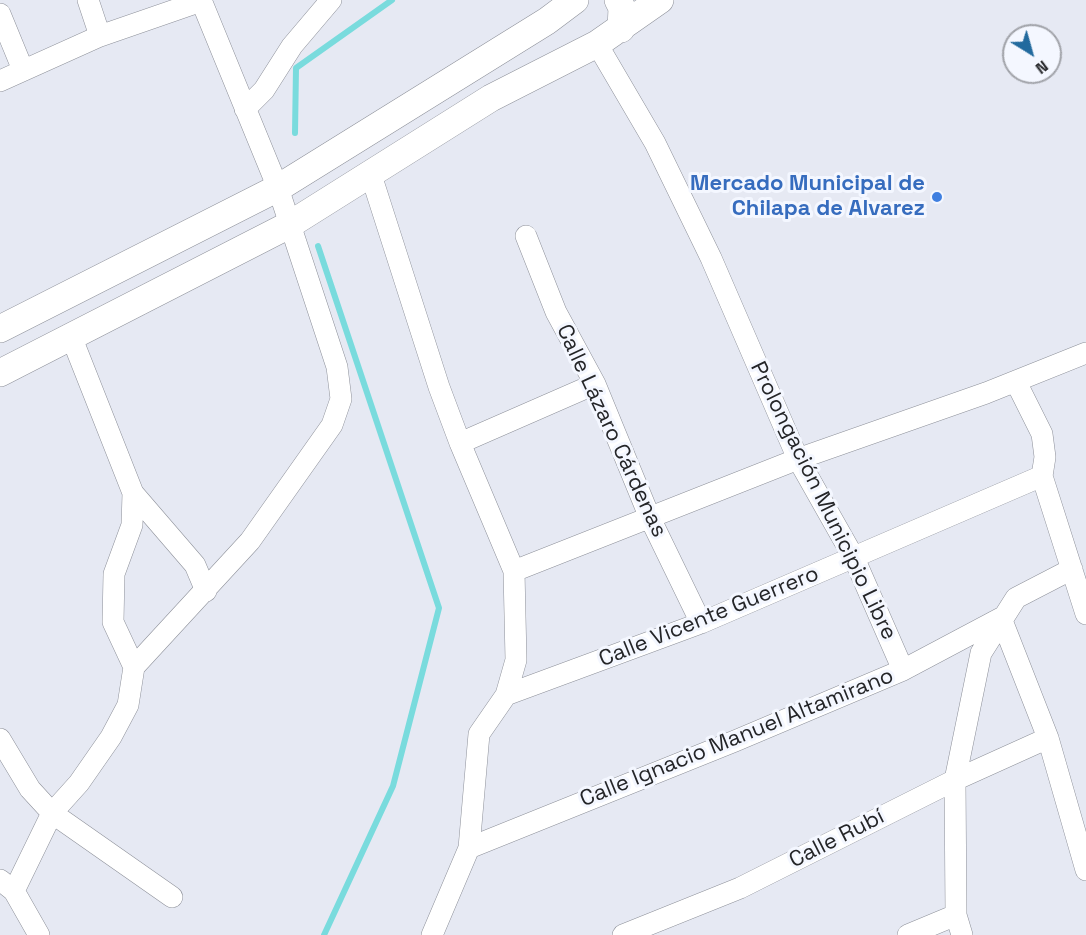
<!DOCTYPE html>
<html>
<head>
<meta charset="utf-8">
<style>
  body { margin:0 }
  #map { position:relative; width:1086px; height:935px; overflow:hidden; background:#e6e9f3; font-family:"Space Grotesk",sans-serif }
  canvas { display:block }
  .north { position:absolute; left:1002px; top:24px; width:60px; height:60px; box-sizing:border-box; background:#f4f7ff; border:2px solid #a1a3a9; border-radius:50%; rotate:143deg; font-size:16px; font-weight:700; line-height:24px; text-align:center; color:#242528 }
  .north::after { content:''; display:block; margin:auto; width:21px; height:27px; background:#226a9e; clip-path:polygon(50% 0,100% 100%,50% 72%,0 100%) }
</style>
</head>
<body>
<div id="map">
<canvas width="1086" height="935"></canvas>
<div class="north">N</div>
</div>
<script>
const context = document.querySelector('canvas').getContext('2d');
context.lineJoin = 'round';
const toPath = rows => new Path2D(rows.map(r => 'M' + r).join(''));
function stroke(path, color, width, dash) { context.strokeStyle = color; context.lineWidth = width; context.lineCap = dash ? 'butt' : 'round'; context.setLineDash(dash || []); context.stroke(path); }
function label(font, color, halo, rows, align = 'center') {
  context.font = font + ' "Space Grotesk",sans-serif'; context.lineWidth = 6; context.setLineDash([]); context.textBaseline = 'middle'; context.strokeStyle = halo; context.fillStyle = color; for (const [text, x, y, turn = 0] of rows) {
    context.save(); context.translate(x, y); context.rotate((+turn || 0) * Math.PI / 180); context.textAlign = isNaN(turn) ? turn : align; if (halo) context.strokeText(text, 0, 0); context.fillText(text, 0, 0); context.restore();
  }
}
stroke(toPath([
  [295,133,296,68,392,0],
  [318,246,439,608,393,786,324,935]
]), '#79dbdd', 6);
const minor = toPath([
  [88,0,100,36],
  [0,14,23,70],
  [597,44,655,143,711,258,798,459,854,558,903,670],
  [0,81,100,36,201,1],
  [245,109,264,90,292,46,331,0],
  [371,175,439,387,460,443,514,571,516,660,506,695,479,734,469,848,432,935],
  [526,236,556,312,595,384,650,518,701,623],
  [1016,382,1042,434,1045,457,1042,476,1086,614],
  [460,443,595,384],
  [133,493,195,565,206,591],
  [514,571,798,459,986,393,1086,353],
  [134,667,250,541,332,425,341,399,337,367,278,188,201,0],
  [506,695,701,623,1042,476],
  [0,739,30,789,52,813,172,897],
  [469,848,735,741,903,670,1001,618,1048,738,1086,870],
  [0,880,14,891,39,935],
  [14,891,52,813,79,783,111,737,128,705,134,667,113,622,114,574,132,525,133,493,71,336],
  [623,935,740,888,955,780,1048,738],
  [908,935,956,915],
  [962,935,956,915,955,780,981,653,1016,598,1072,569]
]);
const major = toPath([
  [618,0,622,8,621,29],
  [0,329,278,188,547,21,575,0],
  [0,373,289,225,491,98,597,44,660,0]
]);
stroke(minor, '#8d9099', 22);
stroke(major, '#8d9099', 28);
stroke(minor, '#fff', 21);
stroke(major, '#fff', 27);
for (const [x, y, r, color] of [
  [937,197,6,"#3f7fe0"]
]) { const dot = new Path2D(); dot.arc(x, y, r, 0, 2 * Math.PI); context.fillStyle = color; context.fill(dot); stroke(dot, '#f4f7ff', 2); }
label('bold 22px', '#366cbe', '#f4f7ff', [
  ["Mercado Municipal de",925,184],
  ["Chilapa de Alvarez",925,209]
], 'right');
label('22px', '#242528', '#f4f7ff', [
  ["Calle Lázaro Cárdenas",611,431,65],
  ["Prolongación Municipio Libre",823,501,64],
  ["Calle Vicente Guerrero",709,617,-22],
  ["Calle Ignacio Manuel Altamirano",737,738,-22],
  ["Calle Rubí",837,839,-27]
]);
</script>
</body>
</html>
